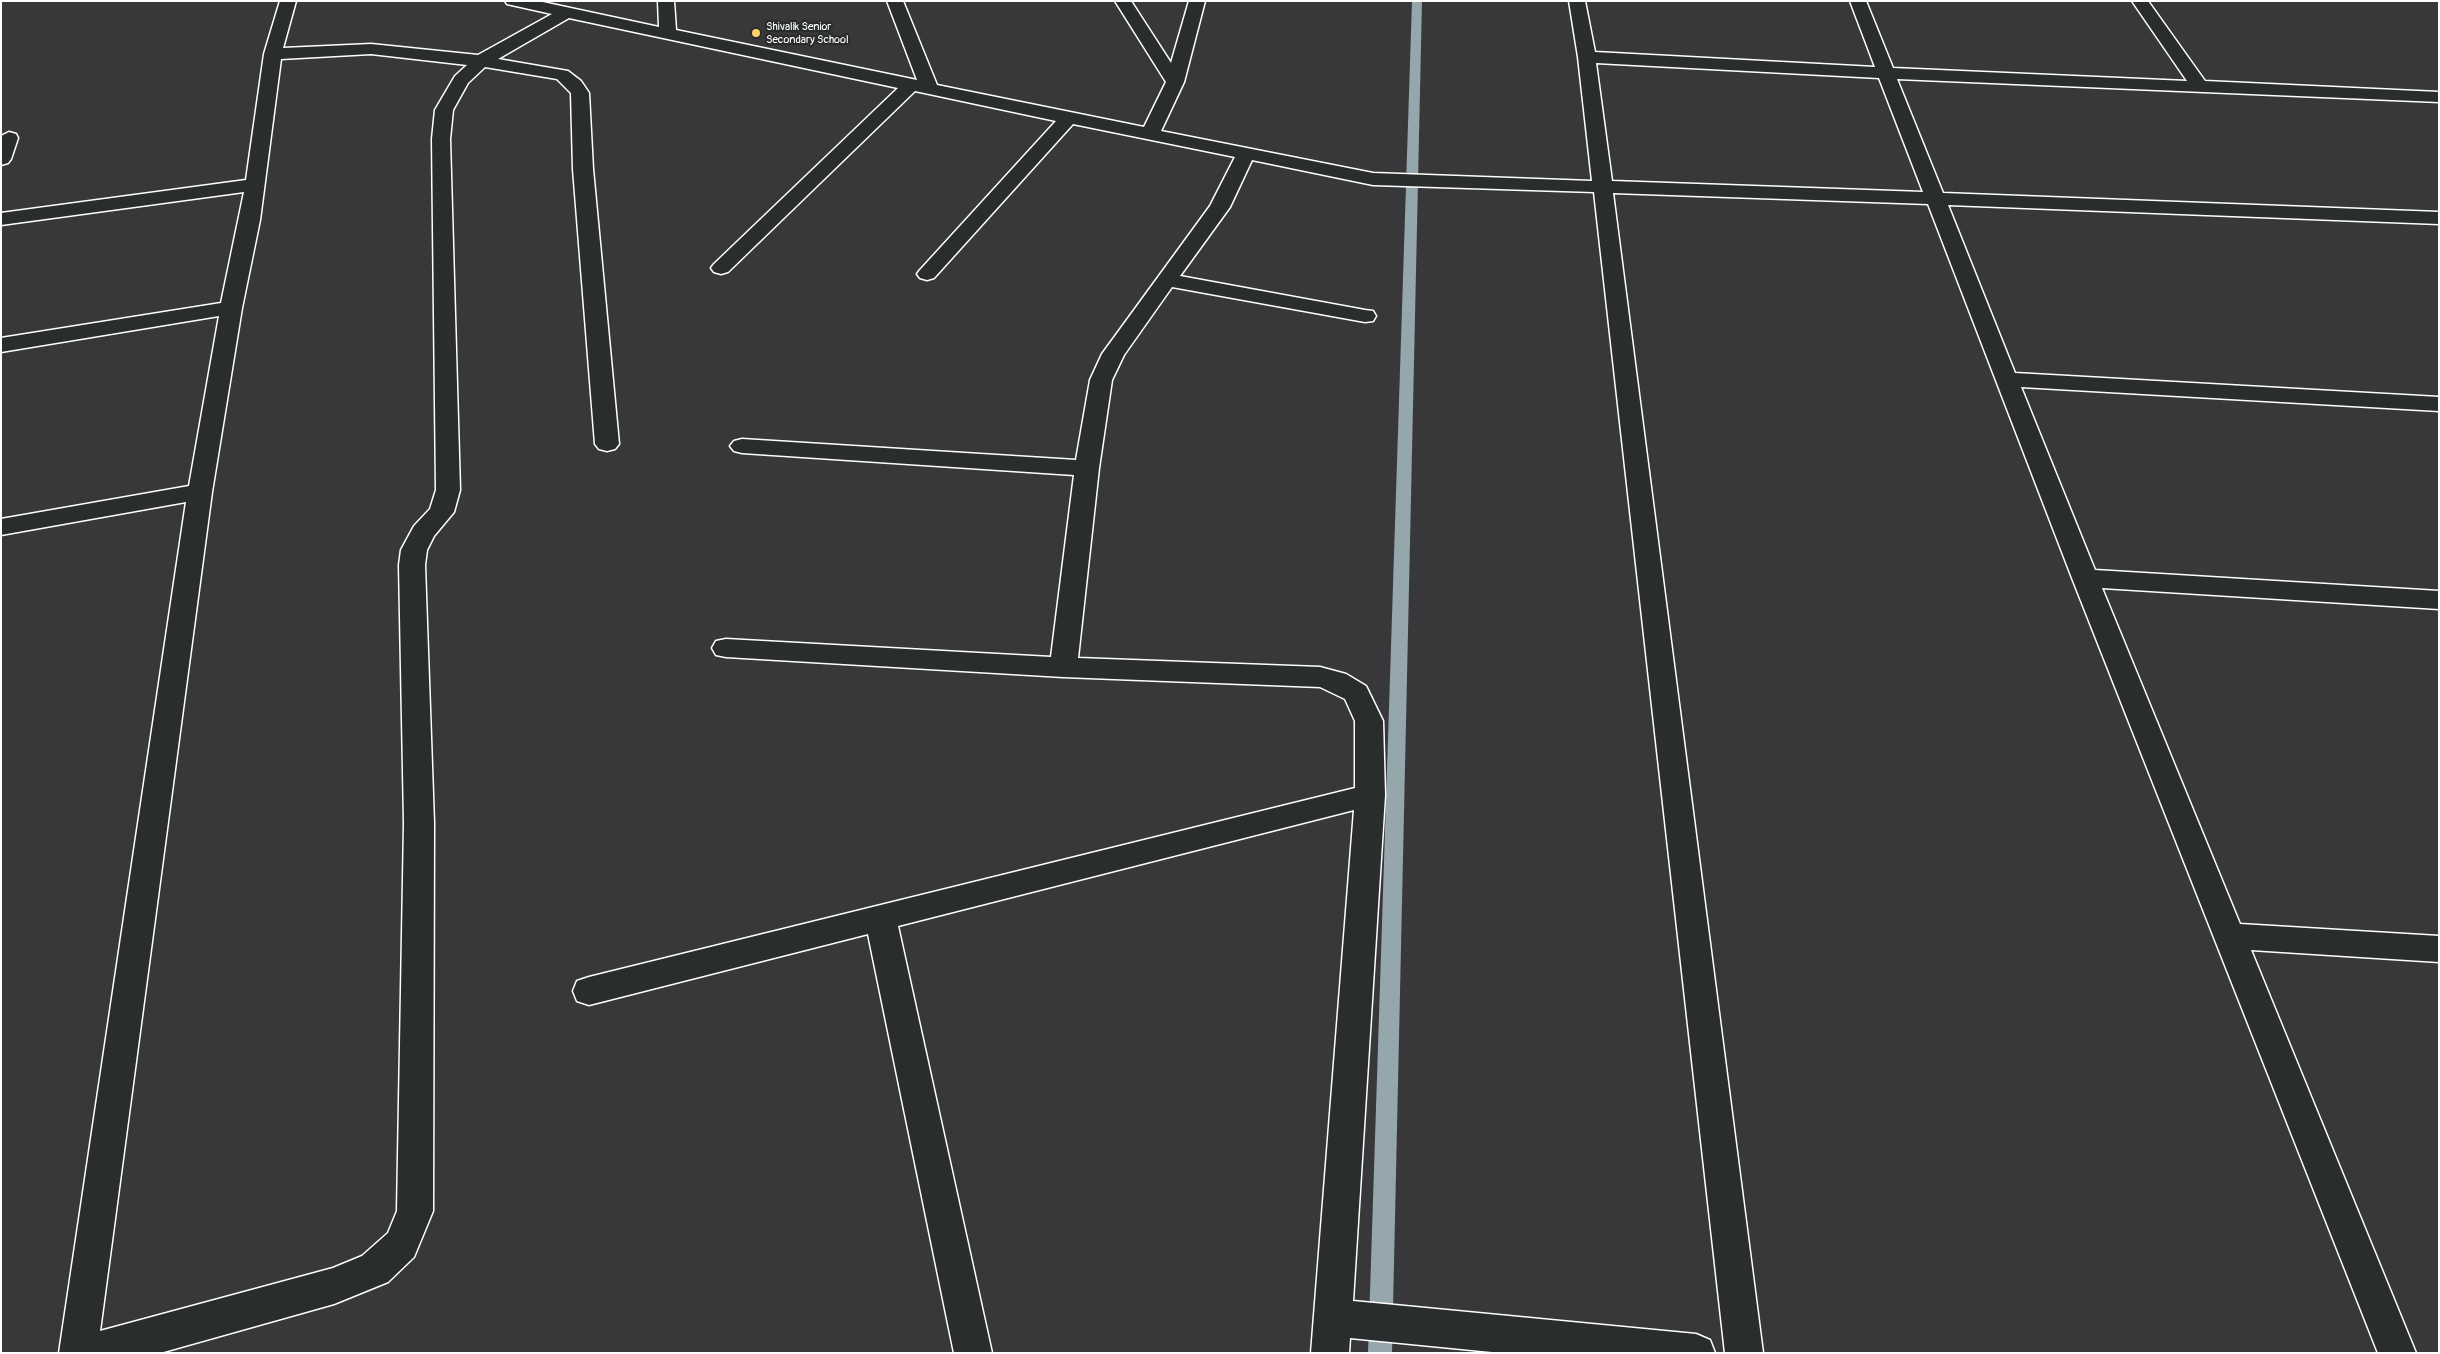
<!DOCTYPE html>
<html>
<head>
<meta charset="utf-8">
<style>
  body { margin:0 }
  #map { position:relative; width:2440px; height:1354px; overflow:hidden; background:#383739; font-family:Pangolin,sans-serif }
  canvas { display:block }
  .frame { position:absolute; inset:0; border:2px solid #fff; pointer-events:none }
</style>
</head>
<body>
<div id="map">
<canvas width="2440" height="1354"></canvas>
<div class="frame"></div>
</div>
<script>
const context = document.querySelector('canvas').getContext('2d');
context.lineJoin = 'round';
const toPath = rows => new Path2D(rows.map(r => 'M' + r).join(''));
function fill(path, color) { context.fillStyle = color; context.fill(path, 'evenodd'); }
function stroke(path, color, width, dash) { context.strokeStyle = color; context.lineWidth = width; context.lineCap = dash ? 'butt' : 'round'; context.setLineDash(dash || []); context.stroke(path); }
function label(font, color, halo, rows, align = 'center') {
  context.font = font + ' Pangolin,sans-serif'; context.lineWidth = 4.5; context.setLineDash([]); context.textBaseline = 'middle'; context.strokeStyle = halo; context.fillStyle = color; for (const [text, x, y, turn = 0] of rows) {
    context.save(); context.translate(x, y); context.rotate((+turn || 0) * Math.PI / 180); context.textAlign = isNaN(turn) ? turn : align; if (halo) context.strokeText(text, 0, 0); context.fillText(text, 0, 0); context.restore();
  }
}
fill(toPath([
  [1412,1,1422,1,1392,1353,1368,1353,1412,1]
]), '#95a6ac');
const minor = toPath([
  [280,1,296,1,283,48,371,44,478,55,552,14,507,4,505,1,538,1,659,27,658,1,674,1,676,30,917,80,887,1,903,1,937,85,1144,127,1166,82,1115,1,1131,1,1171,63,1189,1,1205,1,1184,82,1161,131,1373,173,1592,181,1578,57,1569,1,1585,1,1595,52,1875,67,1850,1,1866,1,1893,68,2187,81,2132,1,2148,1,2205,81,2439,92,2439,102,1897,79,1943,193,2439,212,2439,224,1948,205,2015,373,2439,397,2439,411,2021,387,2095,570,2439,591,2439,609,2102,588,2240,924,2439,936,2439,962,2251,950,2416,1353,2378,1353,2072,578,1928,204,1613,193,1763,1353,1725,1353,1594,192,1373,185,1252,160,1230,207,1180,276,1365,310,1373,311,1376,316,1373,321,1365,322,1172,287,1124,355,1112,380,1099,468,1078,658,1320,667,1346,674,1366,686,1383,721,1385,795,1353,1301,1696,1334,1710,1340,1715,1353,1502,1353,1350,1338,1349,1353,1311,1353,1354,810,898,926,992,1353,954,1353,868,934,589,1005,577,1001,573,991,577,981,589,977,1355,788,1355,721,1345,699,1320,687,1063,677,726,657,716,655,712,648,716,641,726,639,1051,657,1074,475,742,453,734,451,730,446,734,441,742,439,1076,460,1090,380,1102,354,1210,206,1235,157,1073,124,934,278,927,280,920,278,917,274,920,270,1056,121,915,91,728,272,721,274,714,272,711,268,714,264,898,88,569,18,498,59,568,71,581,81,589,93,593,169,619,444,615,449,607,451,599,449,595,444,573,169,571,93,557,79,485,67,468,83,453,110,450,139,460,490,454,512,434,536,427,550,425,565,434,823,433,1211,414,1257,388,1282,334,1304,160,1353,59,1353,186,502,1,535,1,519,189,486,219,316,1,352,1,338,221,303,244,192,1,225,1,213,246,180,264,54,280,1],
  [371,54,467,65,455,76,435,110,432,139,436,490,430,509,414,526,401,550,399,565,404,823,397,1211,388,1233,362,1256,333,1268,100,1331,212,492,242,308,260,220,281,59,371,54],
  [1596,63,1879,78,1923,192,1612,181,1596,63],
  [9,132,16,134,18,138,11,159,8,163,1,165,1,136,9,132]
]);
stroke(minor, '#fff', 3);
fill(minor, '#2a2d2e');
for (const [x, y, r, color] of [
  [756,33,5,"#ffd166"]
]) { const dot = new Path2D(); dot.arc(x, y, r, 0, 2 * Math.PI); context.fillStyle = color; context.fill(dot); stroke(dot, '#2a2d2e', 2); }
label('11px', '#fff', '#2a2d2e', [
  ["Shivalik Senior",766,27],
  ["Secondary School",766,40]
], 'left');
</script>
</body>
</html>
